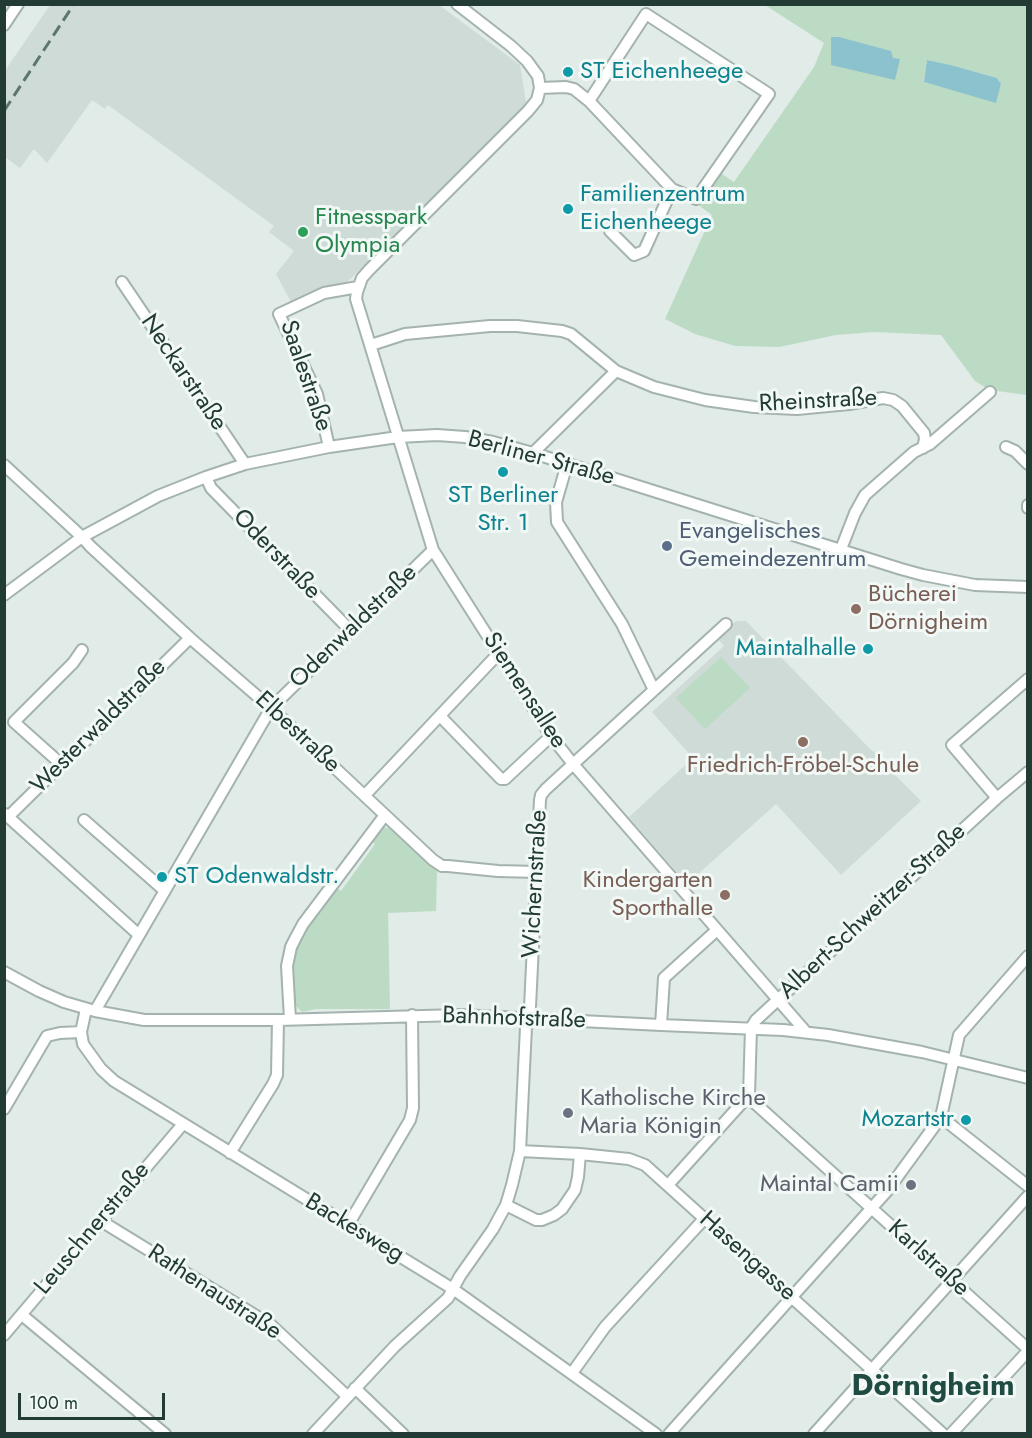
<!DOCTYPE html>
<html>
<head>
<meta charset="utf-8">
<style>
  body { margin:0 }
  #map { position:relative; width:1032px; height:1438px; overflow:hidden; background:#e1ebe7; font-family:Jost,sans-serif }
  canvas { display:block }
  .frame { position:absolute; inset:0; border:6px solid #223b35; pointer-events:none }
  .scale { position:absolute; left:18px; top:1393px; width:147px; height:27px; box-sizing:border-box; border:3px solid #223b35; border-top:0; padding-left:8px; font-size:18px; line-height:21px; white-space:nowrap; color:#223b35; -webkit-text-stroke:4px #f1f8f5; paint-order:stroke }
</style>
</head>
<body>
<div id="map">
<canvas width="1032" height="1438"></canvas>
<div class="frame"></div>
<div class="scale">100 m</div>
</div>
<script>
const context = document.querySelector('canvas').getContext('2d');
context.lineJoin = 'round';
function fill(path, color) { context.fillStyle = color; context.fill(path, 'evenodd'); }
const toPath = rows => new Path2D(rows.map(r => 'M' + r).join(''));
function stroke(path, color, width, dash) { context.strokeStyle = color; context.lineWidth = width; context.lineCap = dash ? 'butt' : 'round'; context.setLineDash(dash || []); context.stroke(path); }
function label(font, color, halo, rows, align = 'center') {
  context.font = font + ' Jost,sans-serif'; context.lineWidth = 6; context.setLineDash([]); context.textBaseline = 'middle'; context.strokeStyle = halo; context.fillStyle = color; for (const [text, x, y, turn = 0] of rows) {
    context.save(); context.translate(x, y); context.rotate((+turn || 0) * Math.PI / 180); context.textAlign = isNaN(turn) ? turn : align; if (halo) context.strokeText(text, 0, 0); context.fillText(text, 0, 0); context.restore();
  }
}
fill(toPath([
  [50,5,439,5,520,65,526,102,522,110,474,160,346,283,323,287,291,302,276,274,294,251,269,232,274,226,108,105,105,109,92,100,47,163,34,149,20,168,5,157,4,72],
  [736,621,746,621,873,752,876,751,893,768,891,771,921,801,841,875,776,804,687,884,629,817,693,758,652,712,724,646,717,638]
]), '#cfdbd6');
fill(toPath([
  [765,5,1027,5,1027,395,990,390,975,381,941,335,874,332,836,335,779,347,735,346,695,334,665,319,712,215,697,204,719,172,734,182,814,67,824,43],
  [927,60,951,65,997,78,1001,84,996,102,924,82],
  [721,657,750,688,705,729,676,698],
  [379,827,392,828,437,869,436,911,388,913,390,1009,316,1009,302,1012,294,1004,293,984,294,962,298,944,306,926,336,887,341,891,375,844,370,840]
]), '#bbdbc4');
fill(toPath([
  [831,37,839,37,891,51,893,58,900,59,895,80,831,65],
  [927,60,951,65,997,78,1001,84,996,103,924,82]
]), '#8cc2cd');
const minor = toPath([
  [457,4,511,46,527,61,538,76,540,88,537,100,528,111,369,270,362,278,357,292,356,299,433,550,551,736,573,764,806,1032],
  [4,25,18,4],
  [540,88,566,87,574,89,589,101,672,189,696,199,769,94,646,14,589,101],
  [610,231,634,255,644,251,672,189],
  [122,282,245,464],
  [371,345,405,334,490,326,517,326,562,331,571,334,616,371,654,387,705,400,754,407,797,409,849,404,883,398,893,400,902,406,924,433,925,439,923,448],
  [329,447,317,394,279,314,324,293,358,287],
  [1006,447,1015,451,1028,464],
  [533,453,616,371],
  [567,464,556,502,557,522,622,624,654,690],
  [4,465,82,537,90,546,190,638,271,708,433,860,442,866,448,866,498,871,537,872],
  [206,477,211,488,350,630],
  [1028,505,1028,508],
  [841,549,855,513,865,495,914,452,930,444,990,392],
  [4,595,82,537,158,496,206,477,245,464,329,447,398,437,437,435,465,437,493,442,533,453,901,569,923,575,975,585,1028,587],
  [440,716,501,779,505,779,551,736],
  [61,764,14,722,73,663,82,650],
  [365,795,498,654],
  [997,798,952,745,1028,679],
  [5,814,139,935],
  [8,817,190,638],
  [84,820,165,891],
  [4,972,39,991,64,1002,95,1011,144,1020,278,1020,460,1015,661,1025,783,1030,828,1035,922,1052,1028,1078],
  [86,1009,81,1032,83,1044,101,1069,114,1081,453,1289,656,1434],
  [95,1011,271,708,433,550],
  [290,1019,287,966,291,947,296,937,303,924,385,815],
  [661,1025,664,978,717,930],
  [748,1097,1028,1349],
  [4,1109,47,1036,60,1033,81,1032],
  [941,1117,1028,1186],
  [520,1151,580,1154,629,1159,645,1165,943,1434],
  [230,1153,273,1084,277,1075,278,1020],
  [668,1185,749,1095,751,1028,756,1020,997,798,1028,772],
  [506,1205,536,1220,542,1220,554,1215,562,1209,575,1190,578,1177,580,1154],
  [101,1221,271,1325,347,1396],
  [348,1225,410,1120,413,1108,412,1015],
  [22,1315,165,1434],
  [4,1335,183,1124],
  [572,1373,605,1327,704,1219],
  [355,1388,403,1434],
  [313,1434,395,1346,448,1298,460,1276,493,1229,506,1205,512,1185,520,1151,526,1027,530,1007,540,800,541,795,546,789,726,624],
  [669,1434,887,1191,941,1117,959,1035,1028,956],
  [814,1434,1028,1196],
  [951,1434,1028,1351]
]);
stroke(minor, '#a4b3ae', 14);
stroke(minor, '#fff', 10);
stroke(toPath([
  [4,111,74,4]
]), '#5d7670', 3, [12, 6]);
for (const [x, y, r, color] of [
  [568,72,6,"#0f9aa8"],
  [568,209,6,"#0f9aa8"],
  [303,232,6,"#2e9e5b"],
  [503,472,6,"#0f9aa8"],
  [667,546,6,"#5c6f8a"],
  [856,609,6,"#8d6e63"],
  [868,649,6,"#0f9aa8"],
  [803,742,6,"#8d6e63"],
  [162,877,6,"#0f9aa8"],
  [725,895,6,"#8d6e63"],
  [568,1113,6,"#6b7280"],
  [966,1120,6,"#0f9aa8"],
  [911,1185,6,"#6b7280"]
]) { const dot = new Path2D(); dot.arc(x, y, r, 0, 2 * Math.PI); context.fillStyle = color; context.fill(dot); stroke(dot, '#f1f8f5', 2); }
label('24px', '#0d838f', '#f1f8f5', [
  ["ST Eichenheege",580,72],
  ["Familienzentrum",580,195],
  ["Eichenheege",580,223],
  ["ST Berliner",503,496,"center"],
  ["Str. 1",503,524,"center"],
  ["Maintalhalle",856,649,"right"],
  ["ST Odenwaldstr.",174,877],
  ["Mozartstr",954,1120,"right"]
], 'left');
label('24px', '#27864d', '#f1f8f5', [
  ["Fitnesspark",315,218],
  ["Olympia",315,246]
], 'left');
label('24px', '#223b35', '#f1f8f5', [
  ["Neckarstraße",183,373,56],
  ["Saalestraße",305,376,71],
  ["Rheinstraße",818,402,-3],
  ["Berliner Straße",541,459,15],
  ["Oderstraße",276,555,46],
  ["Odenwaldstraße",354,627,-44],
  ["Siemensallee",524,691,57],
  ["Westerwaldstraße",99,727,-45],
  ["Elbestraße",297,733,43],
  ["Wichernstraße",536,884,-87],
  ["Albert-Schweitzer-Straße",873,912,-43],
  ["Bahnhofstraße",514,1019,2],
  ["Leuschnerstraße",93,1229,-50],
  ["Backesweg",354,1229,31],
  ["Hasengasse",747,1257,42],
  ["Karlstraße",928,1259,42],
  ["Rathenaustraße",214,1293,33]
]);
label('24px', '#4e5e75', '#f1f8f5', [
  ["Evangelisches",679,532],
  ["Gemeindezentrum",679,560]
], 'left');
label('24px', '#785e54', '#f1f8f5', [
  ["Bücherei",868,595],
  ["Dörnigheim",868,623],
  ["Friedrich-Fröbel-Schule",803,766,"center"],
  ["Kindergarten",713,881,"right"],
  ["Sporthalle",713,909,"right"]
], 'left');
label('24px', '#5b616d', '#f1f8f5', [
  ["Katholische Kirche",580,1099],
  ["Maria Königin",580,1127],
  ["Maintal Camii",899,1185,"right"]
], 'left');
label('bold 30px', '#1f4b42', '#f1f8f5', [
  ["Dörnigheim",933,1388]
]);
</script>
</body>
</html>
